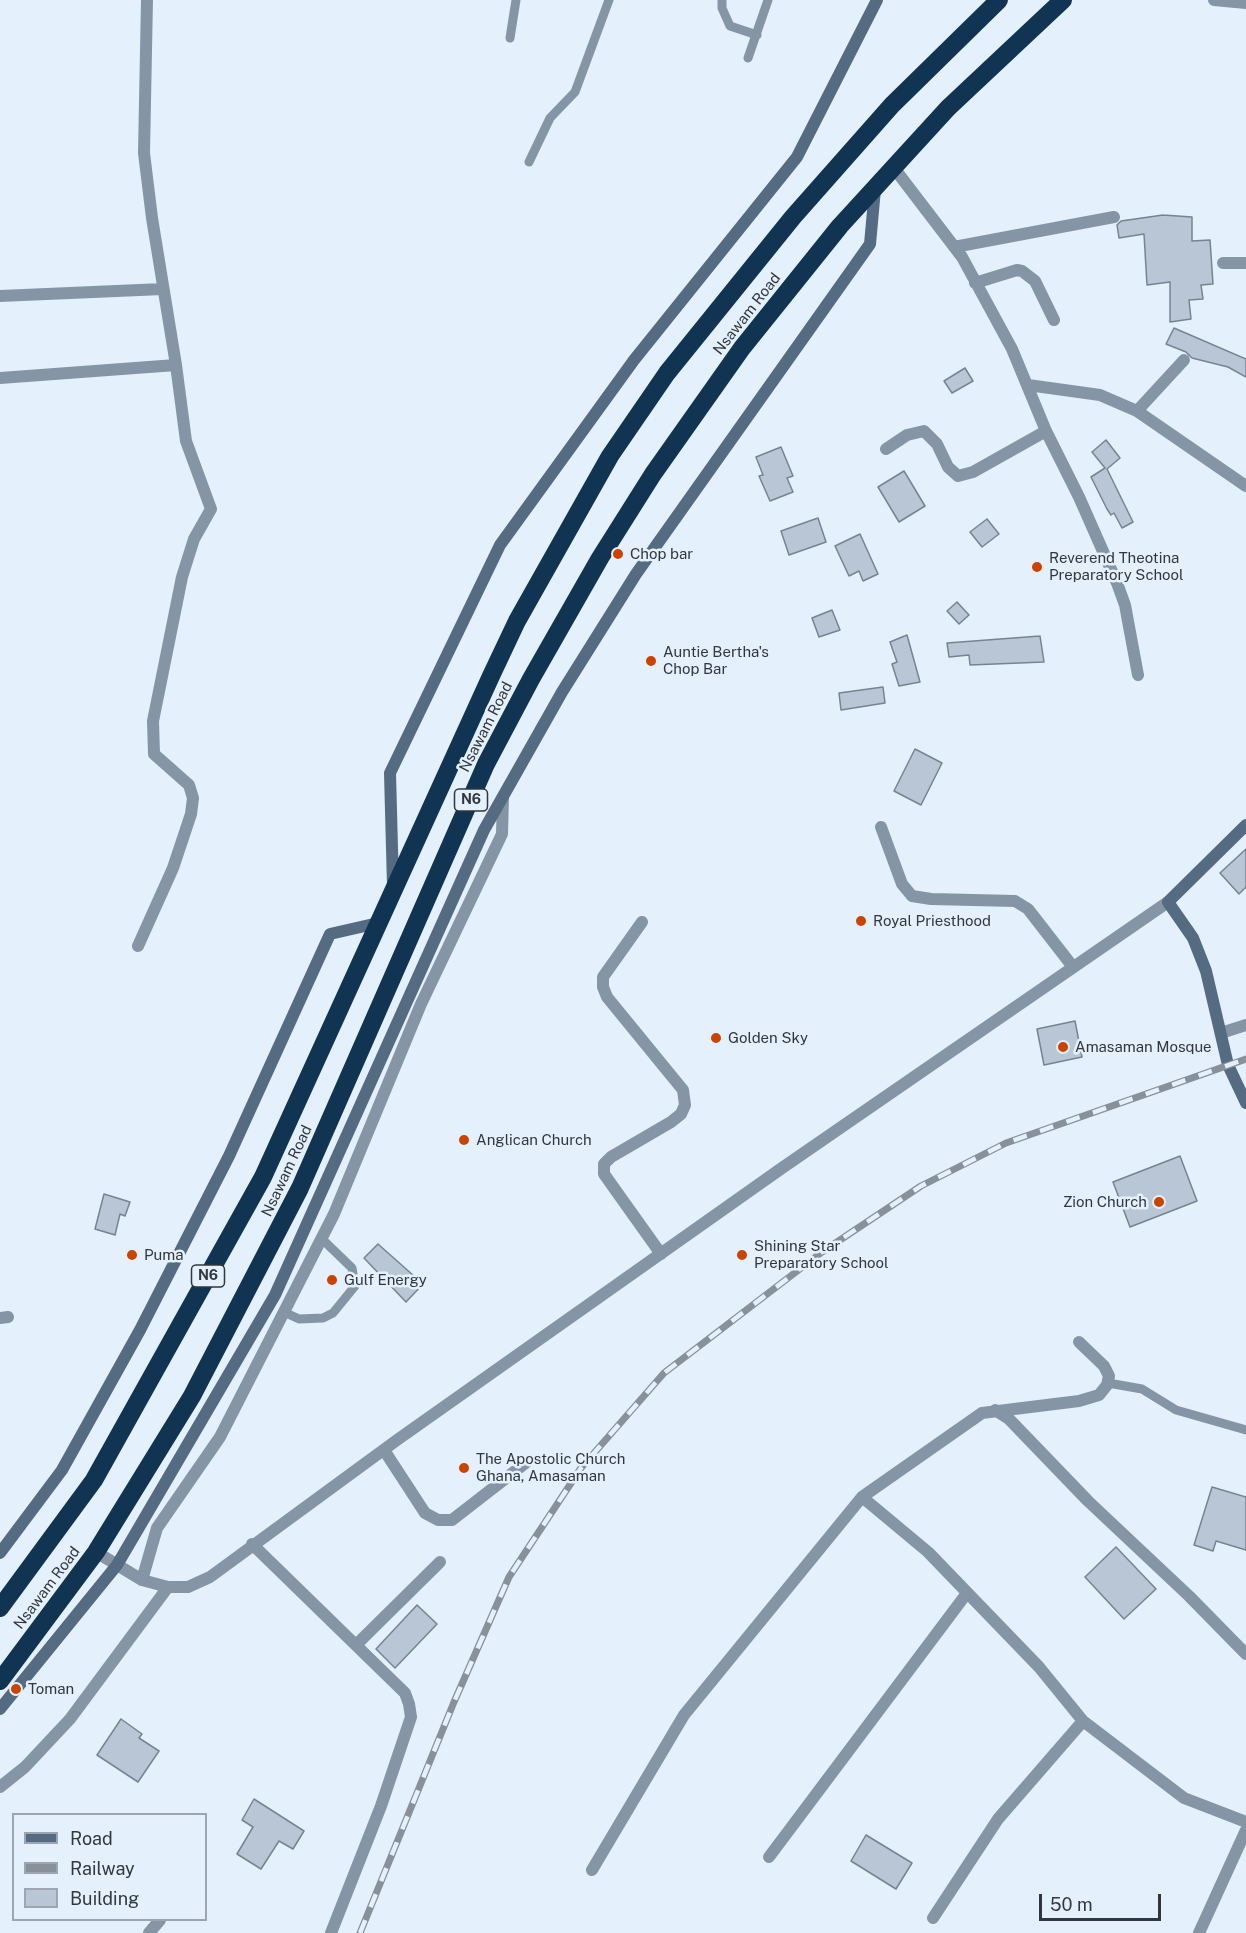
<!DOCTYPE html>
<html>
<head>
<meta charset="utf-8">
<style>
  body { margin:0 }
  #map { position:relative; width:1246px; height:1933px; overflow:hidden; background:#e4f0fc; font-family:"Public Sans",sans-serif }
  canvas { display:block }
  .legend { position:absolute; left:12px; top:1813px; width:195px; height:108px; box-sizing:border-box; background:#e4f0fc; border:2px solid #9da6b0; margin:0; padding:8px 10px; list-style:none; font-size:18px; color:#32373d }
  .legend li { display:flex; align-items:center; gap:12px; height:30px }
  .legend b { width:30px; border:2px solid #9da6b0 }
  .scale { position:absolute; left:1039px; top:1894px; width:122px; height:27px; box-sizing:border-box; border:3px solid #32373d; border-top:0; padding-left:8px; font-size:18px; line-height:21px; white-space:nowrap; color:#32373d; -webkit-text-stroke:4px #e4f0fc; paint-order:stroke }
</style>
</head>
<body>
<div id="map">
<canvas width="1246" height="1933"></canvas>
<ul class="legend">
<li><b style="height:8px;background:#546b82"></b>Road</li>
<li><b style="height:8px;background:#88919a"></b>Railway</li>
<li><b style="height:16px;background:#b8c6d5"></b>Building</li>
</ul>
<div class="scale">50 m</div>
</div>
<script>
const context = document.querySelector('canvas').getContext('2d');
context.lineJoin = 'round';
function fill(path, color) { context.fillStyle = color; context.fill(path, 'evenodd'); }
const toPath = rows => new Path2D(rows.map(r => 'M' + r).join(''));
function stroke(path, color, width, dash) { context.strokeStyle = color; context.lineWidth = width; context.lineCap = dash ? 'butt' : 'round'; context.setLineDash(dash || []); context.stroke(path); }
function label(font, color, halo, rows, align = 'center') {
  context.font = font + ' "Public Sans",sans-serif'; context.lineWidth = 5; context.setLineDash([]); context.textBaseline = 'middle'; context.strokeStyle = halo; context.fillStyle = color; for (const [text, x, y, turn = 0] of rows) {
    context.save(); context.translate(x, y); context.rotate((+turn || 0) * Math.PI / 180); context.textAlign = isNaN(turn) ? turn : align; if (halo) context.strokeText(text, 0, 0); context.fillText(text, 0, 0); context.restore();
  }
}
const building = toPath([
  [1163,215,1192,217,1192,241,1210,240,1213,284,1201,285,1203,299,1189,300,1191,319,1170,322,1170,282,1147,285,1144,234,1119,238,1117,225,1121,221,1163,215],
  [1174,328,1246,359,1246,377,1228,367,1192,358,1186,352,1166,344,1174,328],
  [965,368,973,381,952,393,944,381,965,368],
  [1106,440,1120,458,1107,469,1133,522,1122,528,1114,513,1111,515,1107,509,1091,477,1105,468,1092,452,1106,440],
  [781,447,793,476,787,478,793,492,770,501,759,476,763,475,756,457,781,447],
  [904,471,925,506,899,522,878,487,904,471],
  [818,518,826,542,789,555,781,531,818,518],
  [987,519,999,534,982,547,970,532,987,519],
  [860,534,878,574,863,581,859,571,849,576,835,546,860,534],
  [957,602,969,615,959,624,947,611,957,602],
  [832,610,840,630,819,637,812,618,832,610],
  [907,635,920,682,899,686,892,664,897,662,890,642,907,635],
  [1040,636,1044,662,970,665,969,655,949,657,947,643,1040,636],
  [883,687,885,703,841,710,839,693,883,687],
  [915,749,942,763,921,805,894,791,915,749],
  [1246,849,1246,887,1239,894,1220,873,1246,849],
  [1075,1021,1082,1057,1044,1065,1037,1029,1075,1021],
  [1180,1156,1197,1201,1130,1227,1113,1182,1180,1156],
  [104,1194,130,1202,125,1216,120,1214,115,1235,95,1229,104,1194],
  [378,1244,423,1284,406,1302,364,1258,378,1244],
  [1212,1487,1246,1497,1246,1550,1216,1541,1213,1551,1194,1545,1212,1487],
  [1116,1547,1156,1589,1124,1619,1085,1577,1116,1547],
  [417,1605,437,1624,395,1668,376,1649,417,1605],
  [121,1719,142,1734,139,1738,159,1751,138,1782,97,1755,121,1719],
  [254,1799,304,1831,293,1849,279,1841,261,1869,237,1854,253,1827,242,1820,254,1799],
  [866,1835,912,1863,896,1889,851,1861,866,1835]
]);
fill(building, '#b8c6d5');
stroke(building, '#768492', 1.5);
stroke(toPath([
  [722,0,722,8,730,26,757,35],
  [510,38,516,0],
  [748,58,768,0],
  [529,162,550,118,575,92,609,0],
  [284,1312,299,1319,323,1318,333,1313,355,1286,352,1268,321,1238],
  [1108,1383,1142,1389,1176,1410,1246,1430]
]), '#8695a6', 9);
stroke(toPath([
  [1214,0,1246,3],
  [894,168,962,257,1012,349,1046,431,1079,497,1117,583,1125,605,1138,675],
  [954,247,1114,217],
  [1223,263,1246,263],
  [975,283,1017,270,1022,271,1035,281,1054,320],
  [0,296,163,289],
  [0,378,176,365],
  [1028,385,1100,395,1137,411,1246,486],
  [1137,411,1184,360],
  [886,449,907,435,924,431,937,444,948,467,958,476,973,472,1046,431],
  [881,827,902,884,912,896,931,899,1015,901,1028,909,1073,967],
  [642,922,603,977,603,987,607,997,683,1090,685,1105,681,1114,671,1122,611,1157,604,1164,604,1174,661,1254],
  [138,946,173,868,191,814,193,798,189,785,154,754,153,721,182,577,194,539,211,509,186,441,176,365,152,218,144,153,147,0],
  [1221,1033,1246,1025],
  [0,1318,8,1317],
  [995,1410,1009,1419,1088,1501,1189,1596,1246,1654],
  [384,1450,425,1513,438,1520,452,1520,528,1461],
  [862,1497,928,1552,1039,1667,1083,1721,1184,1798,1246,1822],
  [252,1544,405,1693,409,1704,411,1717,381,1806,331,1933],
  [96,1552,142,1580,168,1587,188,1587,210,1577,397,1440,782,1168,1168,902],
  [142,1580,157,1528,220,1437,334,1214,421,1004,502,834,503,797],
  [356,1645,440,1562],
  [0,1787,25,1767,70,1719,168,1587],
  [769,1857,967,1593],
  [592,1870,684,1715,862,1497,982,1413,1079,1401,1099,1395,1107,1385,1109,1376,1104,1366,1079,1342],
  [933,1918,998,1819,1083,1721],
  [149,1933,160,1920],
  [1199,1933,1246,1830]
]), '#8695a6', 12);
stroke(toPath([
  [1246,825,1168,902,1193,938,1206,971,1228,1065,1246,1103],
  [393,886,390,773,500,545,634,360,797,157,877,0],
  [0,1553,62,1470,140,1330,229,1156,330,934,378,923],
  [0,1709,117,1565,275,1295,484,830,562,692,636,574,870,244,875,189]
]), '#546b82', 12);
stroke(toPath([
  [0,1608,94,1480,263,1177,491,676,517,621,610,456,667,373,793,217,892,105,999,0],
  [0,1681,96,1552,192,1396,300,1188,486,764,531,679,600,558,653,474,742,348,840,226,948,108,1063,0]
]), '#123453', 18);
const rail = toPath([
  [360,1933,454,1702,509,1577,581,1468,664,1373,822,1252,921,1186,1006,1143,1246,1059]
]);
stroke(rail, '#88919a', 7);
stroke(rail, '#e4f0fc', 4.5, [14]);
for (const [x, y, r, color] of [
  [618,554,6,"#ca4400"],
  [1037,567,6,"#ca4400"],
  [651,661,6,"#ca4400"],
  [861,921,6,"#ca4400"],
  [716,1038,6,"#ca4400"],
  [1063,1047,6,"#ca4400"],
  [464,1140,6,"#ca4400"],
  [1159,1202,6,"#ca4400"],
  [132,1255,6,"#ca4400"],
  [742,1255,6,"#ca4400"],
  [332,1280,6,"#ca4400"],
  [464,1468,6,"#ca4400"],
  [16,1689,6,"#ca4400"]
]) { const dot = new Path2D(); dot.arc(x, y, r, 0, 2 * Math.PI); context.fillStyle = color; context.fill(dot); stroke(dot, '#e4f0fc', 2); }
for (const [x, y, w] of [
  [471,800,33],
  [208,1276,33]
]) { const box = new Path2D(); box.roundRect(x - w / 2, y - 11, w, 22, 4.5); context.fillStyle = '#e4f0fc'; context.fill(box); stroke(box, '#32373d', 1.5); }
label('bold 14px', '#32373d', null, [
  ["N6",471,800],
  ["N6",208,1276]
]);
label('15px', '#32373d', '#e4f0fc', [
  ["Nsawam Road",747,314,-52],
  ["Nsawam Road",486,727,-63],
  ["Nsawam Road",287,1171,-65],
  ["Nsawam Road",47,1588,-53]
]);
label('15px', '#32373d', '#e4f0fc', [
  ["Chop bar",630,554],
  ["Reverend Theotina",1049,558],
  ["Preparatory School",1049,575],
  ["Auntie Bertha's",663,652],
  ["Chop Bar",663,669],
  ["Royal Priesthood",873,921],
  ["Golden Sky",728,1038],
  ["Amasaman Mosque",1075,1047],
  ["Anglican Church",476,1140],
  ["Zion Church",1147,1202,"right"],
  ["Shining Star",754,1246],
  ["Preparatory School",754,1263],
  ["Puma",144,1255],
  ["Gulf Energy",344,1280],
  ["The Apostolic Church",476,1459],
  ["Ghana, Amasaman",476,1476],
  ["Toman",28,1689]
], 'left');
</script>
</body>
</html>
